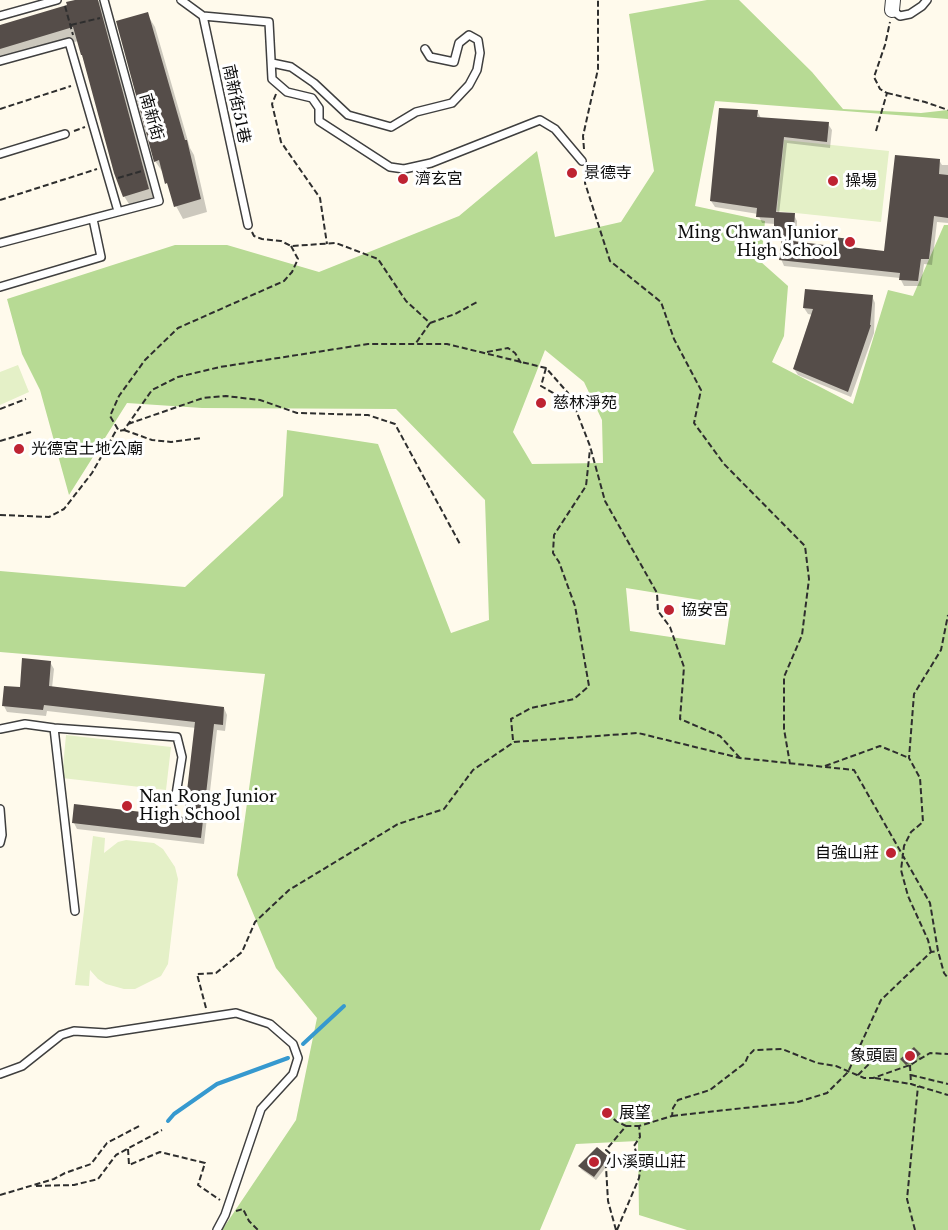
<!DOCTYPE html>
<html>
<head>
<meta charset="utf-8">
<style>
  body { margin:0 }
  canvas { display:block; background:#fffaec }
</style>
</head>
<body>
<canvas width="948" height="1230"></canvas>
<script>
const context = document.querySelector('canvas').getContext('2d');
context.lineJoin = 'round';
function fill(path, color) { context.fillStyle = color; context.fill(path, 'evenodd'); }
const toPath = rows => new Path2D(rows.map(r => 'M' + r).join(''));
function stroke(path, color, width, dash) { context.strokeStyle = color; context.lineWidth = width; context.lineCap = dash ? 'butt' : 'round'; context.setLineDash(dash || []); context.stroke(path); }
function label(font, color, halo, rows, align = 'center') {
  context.font = font + ' "Libre Baskerville","Noto Sans TC",serif'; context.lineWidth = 6; context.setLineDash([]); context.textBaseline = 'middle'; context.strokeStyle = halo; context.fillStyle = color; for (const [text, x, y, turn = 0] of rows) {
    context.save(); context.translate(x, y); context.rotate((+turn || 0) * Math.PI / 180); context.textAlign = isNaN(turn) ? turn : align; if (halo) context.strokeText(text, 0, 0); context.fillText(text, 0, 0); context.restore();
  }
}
fill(toPath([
  [707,0,739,0,812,72,843,109,921,113,948,110,948,119,715,101,695,206,765,221,761,262,788,286,784,336,772,362,853,404,888,290,913,296,944,225,948,225,948,1230,687,1230,639,1215,638,1141,576,1144,540,1230,222,1230,296,1120,317,1018,276,968,237,875,265,674,0,652,0,571,185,587,283,496,287,430,378,444,451,633,489,620,485,500,396,409,202,408,127,403,69,495,40,390,22,354,7,299,175,245,227,245,319,272,459,216,537,151,555,237,621,222,654,171,629,14],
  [545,350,584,382,602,420,603,463,532,464,513,432],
  [626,588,731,605,725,645,630,631]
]), '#b7da94');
fill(toPath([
  [784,140,889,151,881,222,777,211],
  [18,365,29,392,0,405,0,372],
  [66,735,171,747,166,790,62,778],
  [93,836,105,838,104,853,118,842,126,840,154,843,163,849,175,867,178,879,168,964,161,976,135,989,124,989,106,984,98,979,90,970,89,986,75,985]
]), '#e4f0c7');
fill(toPath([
  [80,0,98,0,103,9,155,202,132,209,124,196,78,41,0,65,0,26,69,6],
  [147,14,155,27,190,148,194,155,207,212,183,219,176,206,164,174,155,161],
  [757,111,761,118,828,124,832,130,830,148,787,143,779,214,794,215,797,221,796,243,833,248,849,240,853,249,885,253,939,160,942,165,948,165,948,223,937,222,932,265,924,264,921,286,904,286,900,278,784,266,781,259,784,237,779,236,775,230,775,224,762,223,758,214,715,207,711,201],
  [872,296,875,303,874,333,851,397,798,375,794,369,813,315,808,314,804,308],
  [50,662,54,669,52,688,224,708,227,715,225,731,217,730,204,844,77,829,74,823,185,818,196,728,47,711,46,716,7,712,4,706],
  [919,1055,921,1058,909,1068,904,1063],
  [608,1158,610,1162,596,1180,582,1170,579,1166]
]), '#0003');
stroke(toPath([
  [303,1044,344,1006],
  [168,1121,174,1114,217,1084,288,1058]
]), '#3699cf', 4);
fill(toPath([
  [75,0,98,0,149,189,123,197,114,173,82,55,81,55,73,27,0,49,0,25,67,5,66,2],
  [148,12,185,140,187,140,201,199,174,207,167,183,165,184,159,160,154,162,116,21],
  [719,108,758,110,757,117,829,122,827,142,784,137,776,212,795,213,793,241,832,246,833,237,850,239,850,247,884,251,895,155,940,159,939,174,948,175,948,218,934,216,929,259,921,259,918,281,899,280,900,273,779,260,783,231,774,230,774,218,756,217,757,208,710,201],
  [805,289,873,295,870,325,871,325,848,392,793,369,813,309,803,308],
  [22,658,51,661,49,686,224,707,223,725,214,724,201,838,72,823,74,804,184,817,195,722,44,705,43,710,2,706,4,686,20,687],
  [914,1047,921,1054,906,1065,900,1059],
  [597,1147,609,1157,594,1177,578,1166]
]), '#554d49');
const lane = toPath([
  [181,0,203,16,248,225],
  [892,10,900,16,910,14,922,6,927,0],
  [0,16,57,0],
  [203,16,269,22,272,79,287,92,312,98,319,108,319,121,390,167,404,169,431,163,540,120,555,129,582,161],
  [0,61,69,42,118,211],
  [272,63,291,67,314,83,348,115,391,127,416,112,452,103,469,85,477,70,480,53,478,40,469,35,459,43,454,62,430,57,425,49],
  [0,154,65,134],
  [0,243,159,201,104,0],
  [0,287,101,257,93,219],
  [54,728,75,911],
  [0,729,25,724,54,728,177,737,182,757,175,801],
  [0,809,2,835,0,843],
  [0,1074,22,1066,61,1035,74,1031,106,1033,236,1013,270,1024,293,1044,298,1058,293,1074,261,1109,225,1215,217,1230]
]);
const street = toPath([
  [892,10,893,0]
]);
stroke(lane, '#3f3f3f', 10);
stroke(street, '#3f3f3f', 16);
stroke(toPath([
  [65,6,73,35],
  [71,25,100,18],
  [887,93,925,102,948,110],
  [276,94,272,104,281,142,320,198,327,244],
  [0,109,71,86],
  [74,131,85,127],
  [876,131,887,93,880,89,874,77,885,45,890,22],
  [584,149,583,136,598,69,598,0],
  [585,170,585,183,610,261,661,302,674,339,701,390,694,423,724,464,805,546,809,579,802,635,784,677,784,729,790,764],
  [118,178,142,171],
  [0,200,97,169],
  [252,232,254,236,262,239,281,241,291,246,336,243,378,259,406,301,430,323,416,343],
  [291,246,298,259,292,272,284,281,178,328,145,360,119,396,110,416,119,431,124,430,152,390,178,377,220,367,368,344,447,344,546,368,568,393,574,405,590,446,605,501,657,593,658,611,670,627,684,667,680,719,720,736,740,758],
  [430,323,455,314,479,301],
  [487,352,508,348,515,353,521,363],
  [546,368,541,386,574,405],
  [0,409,26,399],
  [128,424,203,398,226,396,260,400,297,413,368,415,395,424,461,546],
  [124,430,152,440,171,442,201,438],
  [0,441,31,432],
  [0,515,49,517,64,509,92,473,117,429],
  [513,740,511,719,531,708,574,699,589,686,575,606,559,562,553,553,554,535,586,486,590,449],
  [825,766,880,746,909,758],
  [931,952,928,940,908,896,901,870,904,846,911,832,923,822,920,778,909,758,914,694,941,650,948,615],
  [206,1008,197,974,216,973,242,952,255,922,289,890,398,824,444,809,473,770,514,742,638,733,740,758,854,770,930,903,938,951,944,973,948,978],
  [910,1065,911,1084,948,1095],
  [858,1075,878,1055],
  [911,1075,948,1084],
  [875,1078,911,1084],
  [607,1113,616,1121,626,1126],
  [672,1116,798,1102,827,1093,848,1072,881,1000,931,952,938,951],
  [128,1149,129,1165,160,1152,205,1163,198,1185,220,1200],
  [36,1186,74,1185,98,1179,116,1155,162,1130],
  [0,1195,54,1179,65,1173,91,1164,107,1143,141,1125],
  [236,1211,243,1209,249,1221,258,1230],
  [616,1230,608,1201,606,1167,613,1156,606,1150,626,1126,639,1126],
  [617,1230,639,1178,641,1165,634,1146,640,1137,639,1126,672,1116,673,1108,678,1100,710,1090,745,1063,748,1056,754,1050,782,1049,817,1063,836,1066,864,1078,873,1078,910,1065,930,1053,948,1054],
  [915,1230,907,1199,918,1086]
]), '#2e2e2e', 2, [6, 3]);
stroke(lane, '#fff', 7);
stroke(street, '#fff', 14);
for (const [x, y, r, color] of [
  [572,173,6,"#be2332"],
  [403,179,6,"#be2332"],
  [833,181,6,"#be2332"],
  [850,242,6,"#be2332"],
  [541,403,6,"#be2332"],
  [19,449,6,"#be2332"],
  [669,610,6,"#be2332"],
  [127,806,6,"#be2332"],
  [891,853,6,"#be2332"],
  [910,1056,6,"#be2332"],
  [607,1113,6,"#be2332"],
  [594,1162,6,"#be2332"]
]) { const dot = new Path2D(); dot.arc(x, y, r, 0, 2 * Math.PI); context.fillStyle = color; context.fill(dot); stroke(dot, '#fff', 2); }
label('16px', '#0c0c0c', '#fff', [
  ["南新街51巷",236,104,78],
  ["南新街",151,117,74]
]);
label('16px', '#0c0c0c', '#fff', [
  ["景德寺",584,173],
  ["濟玄宮",415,179],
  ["操場",845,181],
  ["Ming Chwan Junior",838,233,"right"],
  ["High School",838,251,"right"],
  ["慈林淨苑",553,403],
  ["光德宮土地公廟",31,449],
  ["協安宮",681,610],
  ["Nan Rong Junior",139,797],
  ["High School",139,815],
  ["自強山莊",879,853,"right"],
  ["象頭園",898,1056,"right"],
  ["展望",619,1113],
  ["小溪頭山莊",606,1162]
], 'left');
</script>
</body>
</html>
